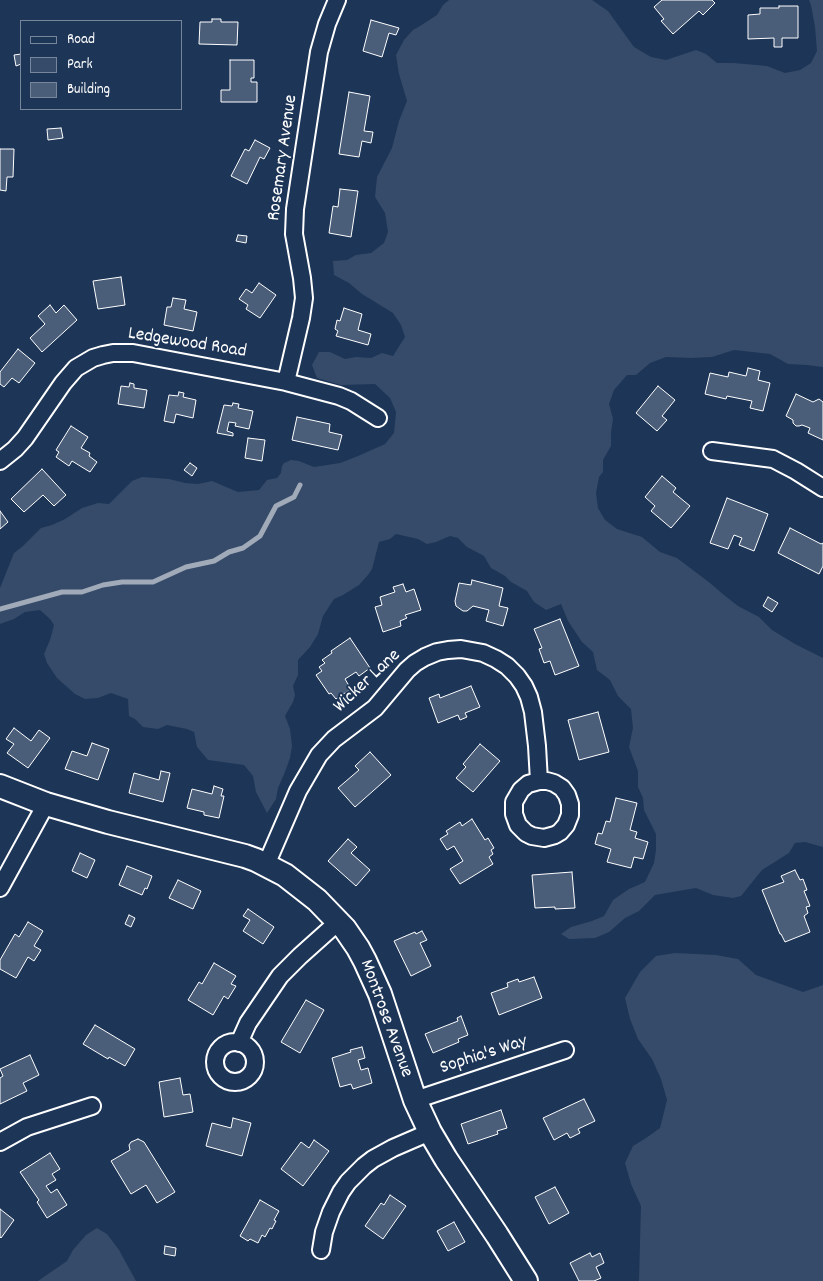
<!DOCTYPE html>
<html>
<head>
<meta charset="utf-8">
<style>
  body { margin:0 }
  #map { position:relative; width:823px; height:1281px; overflow:hidden; background:#1d3557; font-family:Dekko,sans-serif }
  canvas { display:block }
  .legend { position:absolute; left:20px; top:20px; width:162px; height:90px; box-sizing:border-box; background:#1d3557; border:1px solid #77869a; margin:0; padding:6px 9px; list-style:none; font-size:15px; color:#fff }
  .legend li { display:flex; align-items:center; gap:10px; height:25px }
  .legend b { width:25px; border:1px solid #77869a }
</style>
</head>
<body>
<div id="map">
<canvas width="823" height="1281"></canvas>
<ul class="legend">
<li><b style="height:6px;background:#1d3557"></b>Road</li>
<li><b style="height:14px;background:#364b69"></b>Park</li>
<li><b style="height:14px;background:#4a5d79"></b>Building</li>
</ul>
</div>
<script>
const context = document.querySelector('canvas').getContext('2d');
context.lineJoin = 'round';
function fill(path, color) { context.fillStyle = color; context.fill(path, 'evenodd'); }
const toPath = rows => new Path2D(rows.map(r => 'M' + r).join(''));
function stroke(path, color, width, dash) { context.strokeStyle = color; context.lineWidth = width; context.lineCap = dash ? 'butt' : 'round'; context.setLineDash(dash || []); context.stroke(path); }
function label(font, color, halo, rows, align = 'center') {
  context.font = font + ' Dekko,sans-serif'; context.lineWidth = 4; context.setLineDash([]); context.textBaseline = 'middle'; context.strokeStyle = halo; context.fillStyle = color; for (const [text, x, y, turn = 0] of rows) {
    context.save(); context.translate(x, y); context.rotate((+turn || 0) * Math.PI / 180); context.textAlign = isNaN(turn) ? turn : align; if (halo) context.strokeText(text, 0, 0); context.fillText(text, 0, 0); context.restore();
  }
}
fill(toPath([
  [449,0,592,0,608,11,634,47,651,57,666,60,696,50,706,54,717,63,734,63,767,66,785,73,800,70,811,63,817,51,815,27,811,5,809,0,823,0,823,367,807,365,788,364,770,354,734,350,712,357,691,358,666,357,650,363,636,375,627,375,614,390,609,404,613,419,611,432,611,446,603,460,603,472,599,477,596,493,598,508,605,520,617,529,642,537,660,552,677,558,710,583,724,595,738,606,759,617,772,630,795,644,823,658,823,847,805,842,795,843,789,853,762,870,741,896,733,898,713,895,696,888,655,895,639,911,625,918,609,932,595,938,569,939,561,934,571,927,592,921,604,916,613,900,629,889,645,882,654,863,656,850,656,834,644,810,643,798,638,787,638,771,629,747,633,728,631,709,618,696,610,680,597,670,593,652,582,642,568,621,561,604,546,610,534,602,527,591,511,582,505,576,491,568,484,556,467,547,458,538,450,536,436,542,427,544,418,539,396,534,390,539,379,542,372,569,368,575,359,585,343,595,334,599,323,616,318,634,310,647,298,660,298,675,293,686,295,695,293,702,285,716,290,729,292,746,290,758,285,772,278,788,276,799,267,813,256,792,253,776,244,765,208,760,197,747,194,732,187,729,167,725,158,729,143,727,135,719,129,716,128,699,111,693,98,698,85,699,75,694,57,678,47,663,44,654,50,640,54,625,50,619,40,610,25,612,14,619,0,624,0,588,14,553,23,546,41,528,52,525,65,519,82,508,98,503,109,504,132,481,142,477,169,479,185,483,198,484,212,481,238,492,259,490,267,480,277,478,281,473,282,466,284,463,291,460,299,461,314,467,340,463,358,456,385,444,394,433,396,412,390,398,375,384,341,385,317,378,312,365,319,352,330,352,345,359,356,357,371,358,382,353,393,356,405,337,401,325,393,313,362,294,349,283,334,275,333,261,347,260,356,255,371,253,384,243,388,232,385,213,375,197,377,177,392,148,399,121,407,101,399,74,396,55,404,40,413,30,420,26,437,15,443,5],
  [675,953,716,955,738,959,756,975,803,992,823,985,823,1281,639,1281,641,1206,631,1184,625,1163,633,1146,646,1138,660,1128,667,1100,661,1079,652,1059,638,1039,630,1019,625,998,640,972,656,956],
  [97,1228,107,1234,119,1250,136,1281,38,1281,67,1261,73,1250,86,1235]
]), '#364b69');
stroke(toPath([
  [0,609,62,592,82,592,103,585,122,582,153,582,186,567,214,561,229,552,243,548,260,536,276,506,294,497,300,485]
]), '#a0aab8', 5);
const building = toPath([
  [662,0,712,0,715,3,703,15,699,11,673,34,661,21,664,19,654,7,662,0],
  [779,6,798,6,798,38,782,38,782,47,774,47,774,38,748,39,748,15,760,14,760,8,779,8,779,6],
  [212,19,221,19,221,22,238,22,237,45,199,44,200,22,212,22,212,19],
  [371,20,399,28,396,35,389,33,382,57,363,51,371,20],
  [21,54,21,64,16,66,14,55,21,54],
  [230,60,254,60,254,78,251,78,251,82,257,82,257,102,221,102,221,90,230,90,230,60],
  [349,92,370,96,364,131,373,132,371,143,362,141,359,157,339,154,349,92],
  [61,128,63,138,48,140,47,129,61,128],
  [255,140,270,148,264,159,260,157,247,184,231,176,245,149,249,151,255,140],
  [0,149,14,149,13,177,7,177,6,191,0,190,0,149],
  [340,189,358,191,351,237,329,233,333,206,338,207,340,189],
  [238,235,247,236,246,243,236,241,238,235],
  [121,277,125,305,98,309,93,281,121,277],
  [259,283,276,295,260,318,246,309,248,305,239,299,246,289,252,293,259,283],
  [173,298,186,300,184,309,197,312,193,331,164,325,167,307,171,307,173,298],
  [50,305,56,313,64,305,77,320,42,352,30,338,45,324,38,316,50,305],
  [344,308,362,314,358,330,371,334,368,345,336,336,338,331,335,329,337,320,340,321,344,308],
  [18,349,35,363,19,383,12,378,4,387,0,384,0,372,18,349],
  [748,368,760,371,758,380,770,383,763,411,750,408,752,401,727,396,726,399,705,394,710,373,728,377,729,372,746,376,748,368],
  [130,383,134,384,134,388,147,390,144,408,118,404,121,386,129,387,130,383],
  [658,386,675,400,662,416,667,420,657,431,636,413,658,386],
  [179,392,184,393,183,397,196,400,193,418,176,414,174,423,164,421,169,395,178,396,179,392],
  [796,394,813,402,819,399,823,402,823,440,808,433,810,428,802,425,799,426,796,426,793,423,793,420,786,416,796,394],
  [233,403,239,404,238,408,253,411,249,429,235,426,236,423,229,422,227,431,233,433,233,436,217,433,224,405,232,406,233,403],
  [297,417,330,424,329,432,342,435,338,450,292,440,297,417],
  [71,426,88,437,81,448,90,453,89,456,97,462,90,472,72,461,69,466,56,457,59,452,56,450,71,426],
  [248,438,265,440,262,461,245,458,248,438],
  [190,463,197,468,192,476,184,470,190,463],
  [42,469,66,495,54,506,43,495,24,512,11,499,42,469],
  [662,476,676,488,673,492,690,506,671,528,651,511,655,506,645,497,662,476],
  [727,498,768,514,754,551,739,545,742,538,734,535,728,549,710,543,727,498],
  [0,511,8,522,0,529,0,511],
  [790,528,821,544,823,543,823,566,819,574,778,553,790,528],
  [472,580,503,588,499,606,508,608,503,626,486,621,489,610,473,606,467,611,463,611,456,606,455,601,459,583,471,585,472,580],
  [403,584,406,592,414,589,421,610,405,615,407,618,400,621,401,626,383,632,375,607,382,605,380,597,395,592,393,587,403,584],
  [768,597,778,603,772,612,763,606,768,597],
  [560,619,579,666,555,675,550,661,544,663,539,649,542,648,534,629,560,619],
  [350,638,370,668,359,676,356,672,345,679,351,689,336,699,331,693,329,694,316,675,322,671,319,667,325,663,322,660,332,653,331,651,350,638],
  [471,686,480,707,465,713,467,717,460,720,458,715,438,723,429,698,439,694,440,698,471,686],
  [598,712,609,752,579,760,568,720,598,712],
  [14,728,31,741,39,730,50,738,28,768,7,753,14,744,6,739,14,728],
  [92,743,109,749,98,780,65,769,72,751,87,756,92,743],
  [480,744,500,761,473,792,456,778,466,767,463,764,480,744],
  [370,752,391,775,355,807,338,788,359,770,355,766,370,752],
  [161,771,170,773,163,802,129,793,134,773,159,780,161,771],
  [214,786,223,789,221,796,224,796,219,818,204,815,204,812,187,808,192,789,212,794,214,786],
  [616,798,637,803,630,830,637,832,635,838,648,842,643,859,634,857,631,868,607,862,611,849,595,844,598,833,602,834,606,821,610,822,616,798],
  [472,819,485,840,488,838,494,848,491,850,493,854,489,857,493,864,460,884,450,869,463,861,454,846,447,850,440,839,448,834,446,831,460,822,462,826,472,819],
  [348,839,357,847,351,853,370,870,356,886,328,861,348,839],
  [80,853,95,860,87,878,72,871,80,853],
  [127,866,152,876,147,889,145,888,142,895,119,885,127,866],
  [795,870,800,880,803,879,807,890,804,891,810,906,806,907,808,913,804,916,810,932,785,942,781,934,780,934,762,890,784,882,781,876,795,870],
  [572,872,575,908,555,909,555,907,535,908,532,875,572,872],
  [178,880,201,891,193,909,169,898,178,880],
  [248,909,274,927,263,944,243,931,250,920,243,916,248,909],
  [129,915,135,918,131,927,125,924,129,915],
  [28,922,43,931,34,946,41,950,34,961,28,957,16,978,0,969,0,960,15,934,19,937,28,922],
  [422,931,427,940,420,943,431,966,411,976,394,941,415,932,416,934,422,931],
  [214,963,236,976,231,984,236,986,228,999,224,996,213,1015,188,1000,199,982,202,984,214,963],
  [534,977,542,998,499,1015,491,993,508,987,507,983,518,979,519,982,534,977],
  [306,1000,324,1010,300,1053,281,1042,306,1000],
  [461,1016,468,1035,458,1039,459,1042,433,1053,425,1034,458,1021,457,1018,461,1016],
  [95,1025,135,1049,125,1066,109,1057,108,1059,83,1044,95,1025],
  [362,1047,365,1058,358,1060,361,1070,368,1068,372,1083,353,1089,351,1084,340,1087,332,1058,351,1052,350,1050,362,1047],
  [30,1055,39,1075,23,1083,27,1091,0,1104,0,1078,3,1076,0,1069,30,1055],
  [180,1078,183,1095,190,1094,193,1112,164,1117,159,1082,180,1078],
  [584,1099,595,1121,578,1129,580,1133,570,1138,567,1133,554,1140,543,1118,584,1099],
  [501,1110,507,1128,497,1131,498,1134,468,1144,461,1124,501,1110],
  [233,1118,251,1123,242,1156,206,1146,212,1123,231,1128,233,1118],
  [138,1139,144,1142,175,1192,157,1203,146,1185,131,1194,111,1161,130,1150,129,1145,131,1142,138,1139],
  [314,1140,329,1151,303,1186,281,1169,301,1142,309,1148,314,1140],
  [50,1153,60,1169,52,1174,56,1180,46,1186,51,1193,57,1189,67,1205,47,1218,37,1202,39,1200,20,1172,50,1153],
  [555,1187,569,1213,549,1224,535,1197,555,1187],
  [390,1195,406,1206,383,1239,365,1226,381,1203,384,1205,390,1195],
  [260,1200,279,1211,274,1220,276,1221,272,1229,270,1228,265,1237,262,1235,258,1243,250,1239,248,1241,240,1236,260,1200],
  [0,1209,14,1220,1,1238,0,1237,0,1209],
  [454,1222,465,1242,448,1251,437,1231,454,1222],
  [165,1246,176,1248,175,1256,164,1254,165,1246],
  [590,1253,592,1257,600,1253,604,1263,596,1267,601,1278,594,1281,579,1281,570,1263,590,1253]
]);
fill(building, '#4a5d79');
stroke(building, '#fff', 1);
const minor = toPath([
  [286,382,301,318,304,298,302,278,294,234,295,209,319,52,327,24,337,0],
  [712,451,773,459,796,471,823,488],
  [0,461,15,449,25,438,63,383,76,368,93,358,103,355,113,353,133,353,286,382,339,396,351,401,378,418],
  [266,865,298,791,319,755,334,739,375,708,407,670,415,663,425,657,437,652,448,650,461,649,483,653,496,659,507,666,517,676,524,686,529,697,533,712,537,746,539,781,528,784,521,790,514,802,514,814,518,825,526,833,532,836,544,838,555,835,560,832,566,825,570,815,570,804,567,795,562,788,554,783,547,781,539,781],
  [0,888,46,804],
  '215 1062a20 20 0 1 1 40 0a20 20 0 1 1-40 0Z',
  [239,1043,248,1023,280,976,300,956,338,922],
  [415,1100,565,1050],
  [0,1142,27,1127,92,1106],
  [321,1250,324,1232,331,1212,341,1192,348,1182,364,1166,373,1159,393,1148,430,1132]
]);
const secondary = toPath([
  [0,786,46,804,108,822,245,856,256,860,285,875,317,900,345,929,358,948,365,961,380,994,415,1100,430,1132,446,1159,497,1235,526,1281]
]);
stroke(minor, '#fff', 20);
stroke(secondary, '#fff', 26);
stroke(minor, '#1d3557', 16);
stroke(secondary, '#1d3557', 22);
label('19px', '#fff', '#1d3557', [
  ["Rosemary Avenue",284,158,-82],
  ["Ledgewood Road",187,344,9],
  ["Wicker Lane",368,682,-43],
  ["Montrose Avenue",385,1019,70],
  ["Sophia's Way",484,1056,-18]
]);
</script>
</body>
</html>
